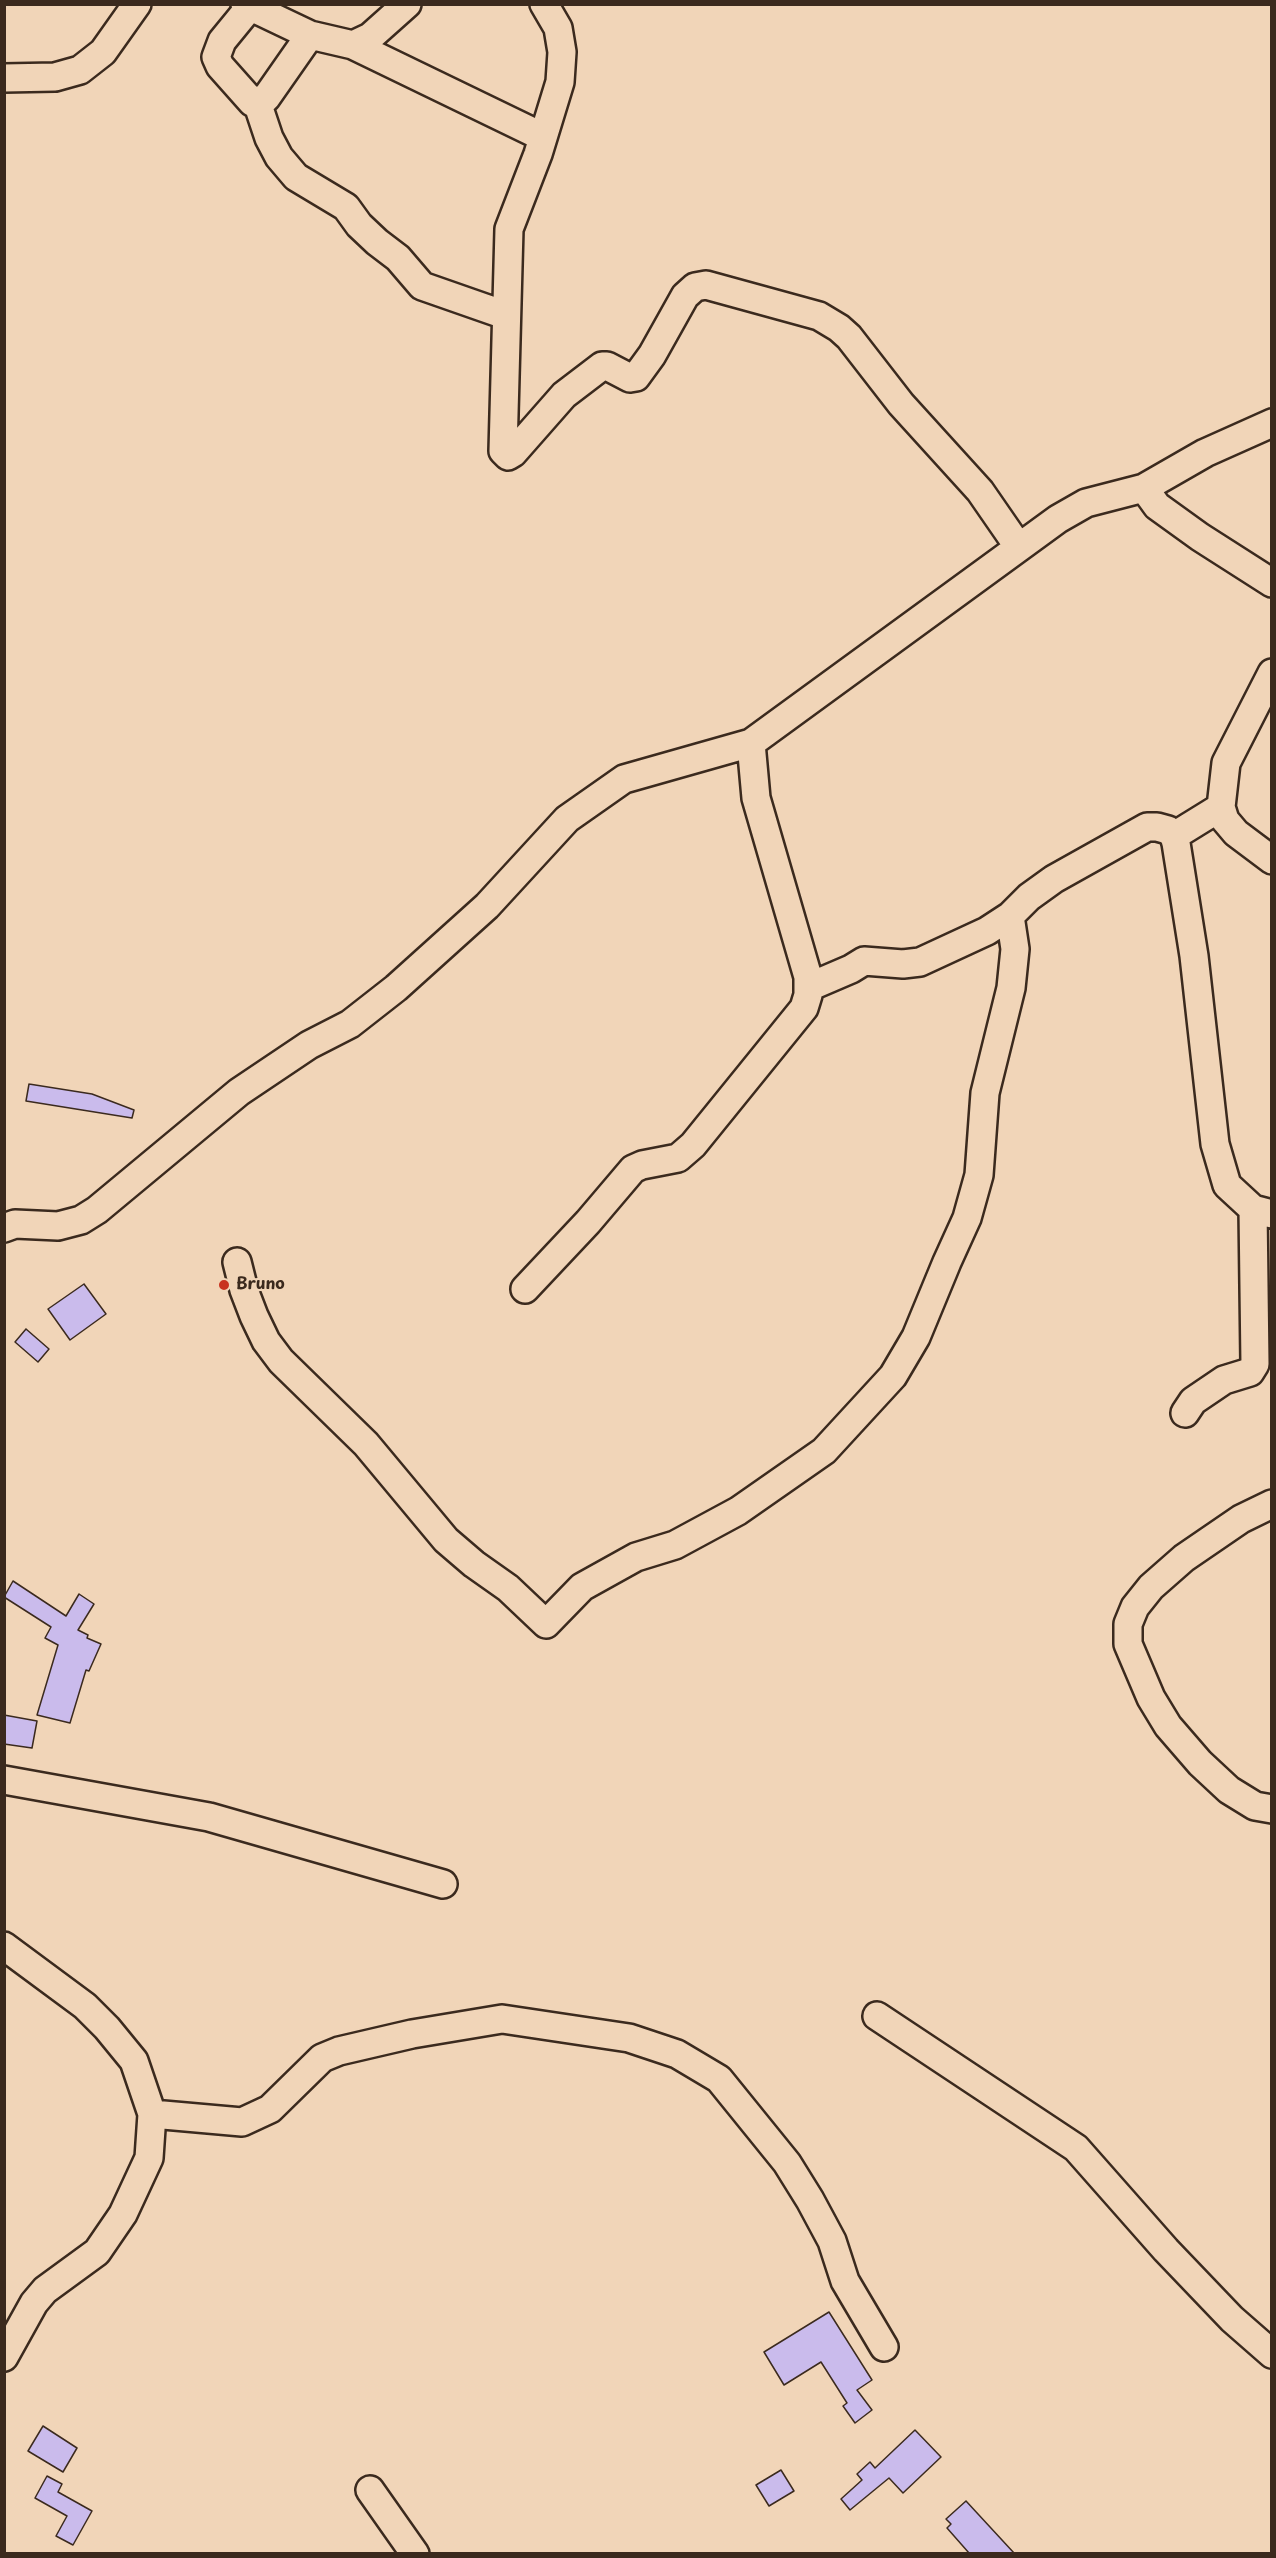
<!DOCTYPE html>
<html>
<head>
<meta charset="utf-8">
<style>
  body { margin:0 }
  #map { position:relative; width:1276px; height:2558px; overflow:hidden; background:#f1d5b8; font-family:"Playpen Sans",sans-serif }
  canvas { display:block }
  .frame { position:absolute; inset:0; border:6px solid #3b2a1e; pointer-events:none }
</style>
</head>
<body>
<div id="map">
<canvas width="1276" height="2558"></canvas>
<div class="frame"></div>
</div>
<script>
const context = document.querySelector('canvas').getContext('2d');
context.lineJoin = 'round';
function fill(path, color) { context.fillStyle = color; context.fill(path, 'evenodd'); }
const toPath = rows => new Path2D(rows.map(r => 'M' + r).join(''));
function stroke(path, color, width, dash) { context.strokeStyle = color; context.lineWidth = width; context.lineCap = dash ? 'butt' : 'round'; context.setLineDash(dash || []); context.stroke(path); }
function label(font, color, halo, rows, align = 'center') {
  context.font = font + ' "Playpen Sans",sans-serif'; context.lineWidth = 4.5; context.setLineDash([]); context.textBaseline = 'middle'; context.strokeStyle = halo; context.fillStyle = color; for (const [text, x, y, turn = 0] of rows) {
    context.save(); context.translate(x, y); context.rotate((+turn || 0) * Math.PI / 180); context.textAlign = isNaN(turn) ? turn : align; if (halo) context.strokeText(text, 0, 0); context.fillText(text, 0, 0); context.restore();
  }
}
const building = toPath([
  [29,1084,92,1094,134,1110,132,1118,26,1101,29,1084],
  [84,1284,106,1314,70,1340,48,1309,84,1284],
  [26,1329,49,1349,38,1362,15,1342,26,1329],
  [13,1581,66,1616,79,1594,94,1604,78,1630,88,1635,87,1638,101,1644,89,1671,86,1670,70,1723,37,1715,58,1645,45,1638,51,1627,4,1597,13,1581],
  [4,1715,37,1721,32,1748,4,1744,4,1715],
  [829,2312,872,2380,857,2390,872,2410,855,2423,843,2406,847,2403,821,2362,784,2385,764,2352,829,2312],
  [43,2426,77,2448,63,2472,28,2451,43,2426],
  [915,2430,941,2457,903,2493,889,2478,850,2510,841,2499,862,2480,857,2474,870,2462,875,2468,915,2430],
  [781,2470,794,2491,769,2506,756,2485,781,2470],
  [47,2476,62,2484,58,2492,92,2511,73,2545,56,2536,67,2516,35,2498,47,2476],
  [966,2501,1014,2553,969,2553,947,2528,951,2524,946,2519,966,2501]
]);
fill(building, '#cabbec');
stroke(building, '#3b2a1e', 1.5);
const minor = toPath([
  [245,4,310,35,353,45,370,37,407,4],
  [544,4,558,28,562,52,560,82,538,154,509,229,503,451,508,456,513,453,564,395,602,366,607,366,630,378,636,377,652,355,685,296,695,287,706,285,819,316,839,328,849,337,901,404,980,491,1018,546],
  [249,8,222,41,216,57,220,66,252,102,266,98,310,35],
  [353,45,543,137],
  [4,78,55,77,80,70,103,52,137,4],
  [257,102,269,138,279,157,296,177,346,207,359,225,377,242,398,258,422,286,505,315],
  [1144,488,1157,506,1200,537,1272,583],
  [1272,673,1226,763,1221,807,1225,820,1236,833,1272,860],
  [1174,836,1221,807],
  [809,987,851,969,864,961,903,964,920,962,987,931,1010,916],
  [4,1228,15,1224,58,1226,81,1220,97,1210,239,1092,309,1045,350,1024,396,988,487,906,567,819,624,779,751,743,1058,519,1086,503,1144,488,1205,453,1272,423],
  [237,1262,244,1290,254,1316,266,1341,281,1361,366,1444,446,1540,474,1564,508,1588,546,1624,582,1587,636,1557,675,1545,738,1511,824,1451,893,1376,916,1337,947,1262,967,1218,979,1175,985,1093,1011,988,1015,949,1010,916,1029,897,1054,879,1147,827,1157,827,1168,830,1174,836,1176,843,1194,956,1215,1144,1227,1185,1253,1209,1272,1214],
  [525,1289,588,1222,633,1169,642,1165,678,1158,693,1145,804,1008,808,995,808,977,756,798,751,743],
  [1185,1413,1193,1401,1224,1380,1250,1372,1255,1364,1253,1209],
  [1272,1504,1241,1519,1184,1558,1151,1587,1135,1607,1128,1624,1128,1644,1151,1698,1168,1726,1200,1763,1229,1790,1255,1806,1272,1809],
  [4,1780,209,1817,443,1884],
  [4,1946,85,2006,107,2028,134,2061,152,2114],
  [877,2016,1076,2148,1166,2250,1232,2319,1272,2354],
  [4,2357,34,2303,45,2290,97,2252,123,2214,149,2158,152,2114,242,2122,270,2109,322,2058,339,2051,412,2034,502,2019,629,2038,677,2054,719,2079,787,2163,810,2200,832,2241,845,2281,884,2347],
  [370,2490,415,2554]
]);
stroke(minor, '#3b2a1e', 32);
stroke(minor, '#f1d5b8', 27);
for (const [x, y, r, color] of [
  [224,1285,6,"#c8321e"]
]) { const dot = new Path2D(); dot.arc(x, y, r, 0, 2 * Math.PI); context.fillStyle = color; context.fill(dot); stroke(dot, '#f1d5b8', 2); }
label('bold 16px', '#3b2a1e', '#f1d5b8', [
  ["Bruno",236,1285]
], 'left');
</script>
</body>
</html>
